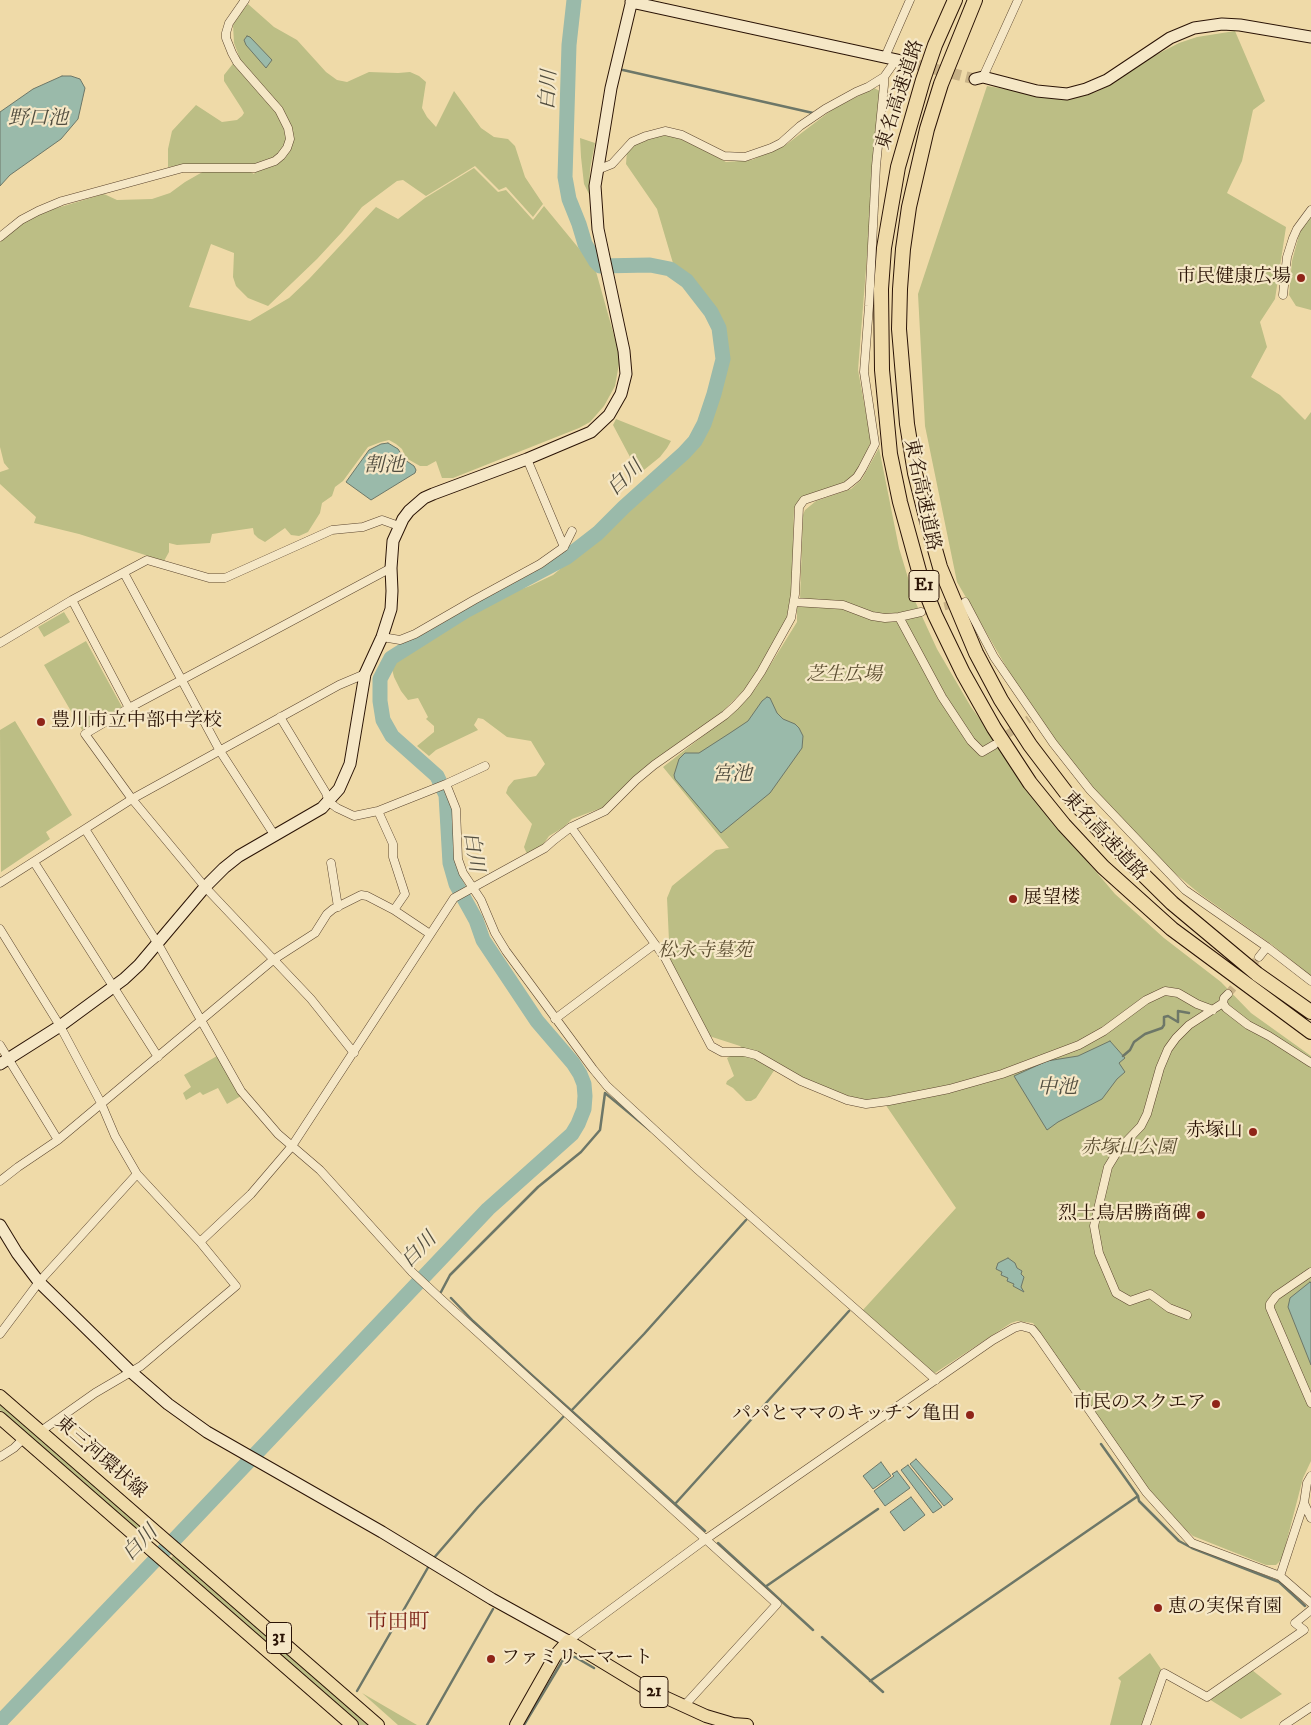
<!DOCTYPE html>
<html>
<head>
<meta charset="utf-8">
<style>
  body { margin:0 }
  canvas { display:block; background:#efdaa8 }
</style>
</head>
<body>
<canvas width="1311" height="1725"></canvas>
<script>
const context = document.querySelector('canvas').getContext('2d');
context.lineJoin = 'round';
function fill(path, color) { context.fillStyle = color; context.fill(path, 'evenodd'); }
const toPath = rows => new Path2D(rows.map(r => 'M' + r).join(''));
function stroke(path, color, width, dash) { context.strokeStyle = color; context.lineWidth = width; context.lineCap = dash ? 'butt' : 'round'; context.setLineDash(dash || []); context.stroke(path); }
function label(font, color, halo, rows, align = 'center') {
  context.font = font + ' "IM FELL DW Pica","Noto Serif JP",serif'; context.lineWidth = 4.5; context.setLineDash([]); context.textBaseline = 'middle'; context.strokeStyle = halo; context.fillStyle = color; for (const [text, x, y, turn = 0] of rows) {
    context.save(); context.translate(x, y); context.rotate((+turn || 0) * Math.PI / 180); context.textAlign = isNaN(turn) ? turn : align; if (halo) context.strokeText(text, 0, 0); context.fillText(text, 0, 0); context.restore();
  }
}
fill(toPath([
  [248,4,274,27,297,40,326,72,337,80,347,82,369,72,398,73,410,72,419,76,426,82,422,108,427,117,436,127,454,91,481,128,494,137,508,139,515,146,525,177,543,204,533,217,506,187,499,190,475,166,426,196,403,180,397,181,362,207,342,232,317,259,268,306,248,298,236,286,233,277,234,253,211,244,189,307,250,321,289,298,309,279,376,207,398,219,425,198,474,168,498,192,506,190,533,220,544,206,595,268,619,353,619,364,615,386,604,406,590,422,579,428,453,478,442,478,436,461,427,466,420,466,406,458,402,449,396,444,389,440,381,442,368,447,343,481,335,487,332,496,322,503,320,513,308,532,299,536,291,535,285,528,265,542,258,538,254,534,253,528,212,534,210,543,177,545,169,543,169,552,164,561,79,534,34,523,36,517,0,484,0,472,9,469,4,463,0,447,0,242,14,230,29,219,47,211,104,194,117,200,152,199,170,193,185,182,206,170,249,171,254,174,260,165,239,166,193,164,168,167,168,149,172,131,196,105,222,122,237,120,242,116,244,113,242,109,224,81,224,75,239,56,234,43,233,25,237,17],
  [1235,31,1265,101,1253,110,1242,161,1227,193,1286,227,1275,299,1260,322,1267,347,1251,377,1280,395,1305,420,1311,412,1311,976,1271,944,1200,894,1159,860,1092,788,1055,741,1015,682,957,582,925,426,918,294,987,86,1060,98,1079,97,1096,92,1112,84,1150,58,1179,43,1197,37],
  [874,88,880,91,858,370,871,441,859,470,847,483,805,497,794,508,792,591,786,624,758,672,742,692,720,714,604,807,572,819,564,827,549,836,542,846,527,854,524,847,532,824,506,793,508,787,514,780,536,776,545,764,531,741,507,737,483,719,478,718,474,725,478,730,436,750,429,756,417,746,434,732,434,726,426,719,428,717,418,698,408,700,401,691,394,677,392,669,394,662,427,638,467,612,488,601,530,586,553,575,588,546,626,508,700,443,707,429,714,409,724,359,721,327,712,311,700,295,688,280,675,270,657,209,626,164,627,151,634,145,656,136,670,135,695,145,726,162,752,160,787,144,833,109],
  [580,138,595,143,590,169,589,194,584,184,581,157],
  [1311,215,1311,310,1296,306,1289,295,1292,261,1299,235,1306,219],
  [616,419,671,441,667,448,660,457,639,474,613,425],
  [879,448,899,548,915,601,937,649,971,707,1069,840,1115,894,1164,938,1221,982,1251,1013,1311,1056,1311,1461,1303,1478,1282,1559,1276,1565,1266,1565,1193,1536,1184,1528,1150,1491,1033,1323,1017,1321,1011,1323,935,1373,929,1371,862,1311,956,1208,883,1101,858,1100,775,1069,756,1098,751,1101,746,1101,733,1088,726,1084,727,1081,734,1076,727,1058,743,1049,740,1046,709,1036,662,948,663,945,669,941,667,898,672,886,716,850,729,848,663,767,730,715,756,688,797,622,797,608,800,600,803,515,805,510,816,501,851,489,862,479],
  [64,612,70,622,44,637,38,627],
  [86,641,122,707,82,730,44,665],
  [15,721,72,815,46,832,50,839,1,872,0,730],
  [217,1056,241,1096,227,1104,218,1088,203,1095,200,1092,186,1100,183,1093,191,1087,184,1075],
  [0,1400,156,1537,149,1544,41,1451,0,1410],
  [175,1553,374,1725,357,1725,169,1561],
  [1150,1653,1161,1669,1142,1725,1110,1725,1121,1681,1118,1678],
  [1252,1670,1282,1694,1241,1719,1209,1699],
  [362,1693,417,1725,398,1725]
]), '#bcbe85');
const water = toPath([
  [247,36,250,37,272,60,266,68,246,45,244,40,247,36],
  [62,76,71,76,80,79,85,88,78,119,61,139,10,175,0,186,0,112,33,89,62,76],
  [388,443,398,449,405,460,414,466,416,470,415,473,371,500,346,482,369,450,381,444,388,443],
  [767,697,770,698,777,713,783,719,795,724,799,728,803,736,802,748,770,793,721,833,675,779,674,775,679,759,685,753,699,753,730,733,748,721,762,701,767,697],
  [1110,1041,1125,1058,1119,1063,1125,1072,1117,1079,1102,1099,1058,1122,1047,1130,1014,1076,1047,1061,1078,1056,1110,1041],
  [1008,1258,1015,1263,1017,1268,1022,1271,1021,1274,1024,1277,1021,1287,1024,1292,1013,1286,1014,1284,1007,1281,1008,1278,1001,1275,1002,1272,996,1269,998,1263,1008,1258],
  [1310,1282,1311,1283,1311,1365,1288,1307,1290,1298,1310,1282],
  [916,1459,953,1499,944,1506,910,1464,916,1459],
  [881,1462,891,1476,873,1489,863,1476,881,1462],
  [908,1465,942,1507,933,1513,901,1470,908,1465],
  [897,1471,910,1488,885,1506,874,1491,894,1476,892,1474,897,1471],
  [911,1497,925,1515,904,1531,890,1512,911,1497]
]);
fill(water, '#9abaaa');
stroke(water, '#6d7768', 1);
stroke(toPath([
  [623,70,813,113],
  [1123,1056,1130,1050,1134,1042,1145,1034,1162,1028,1164,1025,1164,1017,1168,1016,1178,1022,1178,1011,1189,1013],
  [441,1292,450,1275,538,1187,581,1152,600,1130,605,1093,651,1131],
  [451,1298,473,1321,525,1369,705,1531],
  [571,1411,644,1334,746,1220],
  [1101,1444,1138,1496,1139,1501,1179,1541,1192,1548,1279,1582,1305,1606],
  [675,1504,849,1311],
  [718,1543,813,1630],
  [433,1559,478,1507,565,1415],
  [765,1587,878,1509],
  [822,1637,883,1692],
  [870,1681,1138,1496],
  [357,1691,430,1564],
  [427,1725,493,1609],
  [524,1725,563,1660,567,1657,575,1657,594,1668]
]), '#6d7768', 2.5);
stroke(toPath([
  [0,1722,138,1578,488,1209,572,1134,578,1124,584,1109,585,1096,584,1084,580,1074,573,1063,537,1021,483,940,476,920,456,884,450,863,446,795,437,776,392,736,383,720,380,701,380,679,391,658,467,610,567,557,598,533,624,507,684,453,695,441,704,424,714,394,723,359,719,328,711,312,687,281,670,269,650,265,600,266,596,262,585,244,579,224,569,199,565,177,569,45,574,0]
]), '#9abaaa', 15);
stroke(toPath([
  [921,612,958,603],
  [998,741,1029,719],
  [1228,994,1259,957]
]), '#c8b287', 8, [8, 4]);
stroke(toPath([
  [902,61,975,79]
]), '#c8b287', 11, [11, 5.5]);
const street = toPath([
  [885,57,910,0],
  [983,77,1018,0],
  [597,170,612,164,632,142,646,136,665,131,682,135,724,156,745,157,771,148,781,143,800,126,825,109,856,92,868,87,884,77,896,60],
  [0,237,21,220,38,211,62,201,183,168,255,168,275,161,281,156,287,148,290,139,288,128,279,110,237,62,232,53,226,38,226,33,229,23,245,0],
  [1283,295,1287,257,1293,238,1297,229,1311,210],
  [527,459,564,547],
  [124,573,220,751,275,836],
  [72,600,129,708,85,734,132,799,205,887,311,999,354,1053],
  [794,602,843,605,872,616,885,618,899,617,921,612],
  [965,602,994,657,1053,743,1090,790,1185,890,1267,947,1311,981],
  [899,617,942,697,971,741,982,752,994,745],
  [382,637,400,640,415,634,474,600,540,564,564,547,572,531],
  [0,643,72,600,147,560,209,578,225,578,332,530,363,527,382,520,399,526],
  [129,708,391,568],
  [280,717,326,793,329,802,337,808,354,816,378,811,446,784,485,766],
  [446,784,456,809,458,859,463,873,481,900,495,933,506,951,593,1069,607,1086,698,1170,936,1380],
  [378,811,393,844,393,857,405,894,394,910],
  [571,827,665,958,711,1046,722,1052,744,1052,756,1055,801,1081,847,1100,866,1104,889,1101,949,1089,1002,1074,1079,1045,1104,1031,1146,1000,1165,991,1178,993,1197,1004,1213,1010],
  [85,829,158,944,241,1091,278,1134,320,1170,412,1272,442,1300,777,1604,684,1706],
  [34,862,158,1057],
  [331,863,338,907],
  [0,883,132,799,339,685,365,674],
  [0,929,60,1026,101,1103,115,1136,137,1174,200,1242,236,1286,141,1366,95,1393,41,1431],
  [1259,957,1267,947],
  [1228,994,1224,998,1223,1003,1226,1008,1248,1025,1269,1036,1311,1063],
  [555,1019,655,944],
  [0,1045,58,1140],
  [0,1181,18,1167,58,1140,273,960,315,933,327,914,333,909,361,895,367,896,394,910,430,934],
  [200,1242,251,1194,292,1146,454,898,545,848,554,840,571,827,605,811,636,780,654,765,725,715,735,706,747,693,761,672,791,618,795,594,799,507,804,500,846,486,851,482,857,477,862,469,875,444,864,372,869,306,876,166,884,85,884,77],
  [1311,1272,1276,1296,1270,1304,1270,1308,1311,1403],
  [1187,1315,1169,1308,1150,1294,1130,1301,1116,1293,1099,1253,1094,1226,1108,1167,1119,1149,1141,1126,1147,1114,1160,1068,1168,1049,1176,1038,1189,1025,1223,1003],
  [0,1334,39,1282,137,1174],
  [0,1457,14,1448,24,1438],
  [1304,1503,1311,1518],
  [1280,1576,1304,1503,1307,1483,1311,1476],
  [568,1641,706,1539,993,1340,1014,1328,1021,1326,1032,1329,1037,1335,1146,1492,1192,1543,1280,1576,1311,1603],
  [1146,1725,1164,1673,1207,1697,1304,1630,1295,1623,1311,1610],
  [1284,1725,1311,1707]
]);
const secondary = toPath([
  [631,2,902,61],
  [975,79,983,77,1037,91,1067,94,1086,89,1107,80,1170,38,1194,28,1222,24,1240,25,1311,37],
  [0,1064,60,1026,124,979,139,965,205,887,224,868,239,856,322,808,339,789,350,764,365,674,382,637,391,609,392,591,391,568,393,541,403,519,409,511,424,498,433,494,527,459,591,432,609,415,621,394,626,374,624,351,598,229,595,186,611,88,632,0],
  [0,1225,17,1253,39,1282,130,1371,168,1404,207,1432,382,1532,492,1599,568,1641]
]);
const primary = toPath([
  [0,1396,378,1725],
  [0,1418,352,1725],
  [516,1725,555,1656,568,1641,647,1689,706,1716,733,1724,747,1725]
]);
const highway = toPath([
  [955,0,935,45,923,80,898,167,884,248,881,289,882,370,890,454,900,502,922,582,935,615,963,673,994,728,1030,783,1064,825,1103,867,1172,929,1311,1032],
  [975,0,941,84,927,129,909,207,903,249,900,289,899,329,907,424,915,473,927,521,940,567,976,653,1001,700,1030,745,1068,795,1108,840,1172,903,1257,974,1311,1012]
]);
stroke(street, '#5b452e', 9);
stroke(secondary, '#2a1305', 13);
stroke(primary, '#2a1305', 14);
stroke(highway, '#2a1305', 16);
stroke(street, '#f5e7c6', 8);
stroke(secondary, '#f5e7c6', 11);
stroke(primary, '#efdaa8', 12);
stroke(highway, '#efdaa8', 14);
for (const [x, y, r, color] of [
  [1301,278,5,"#8f2418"],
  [41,722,5,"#8f2418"],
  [1013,899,5,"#8f2418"],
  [1253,1132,5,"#8f2418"],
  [1201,1215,5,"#8f2418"],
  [1216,1404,5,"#8f2418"],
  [970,1415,5,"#8f2418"],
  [1158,1608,5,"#8f2418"],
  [491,1659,5,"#8f2418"]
]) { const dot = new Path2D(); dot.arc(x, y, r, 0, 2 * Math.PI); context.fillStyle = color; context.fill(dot); stroke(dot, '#f5e7c6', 2); }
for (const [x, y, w] of [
  [924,586,30],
  [279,1638,25],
  [654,1692,28]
]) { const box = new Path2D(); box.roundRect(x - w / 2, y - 15.5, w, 31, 4); context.fillStyle = '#f5e7c6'; context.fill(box); stroke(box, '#2a1305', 1); }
label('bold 18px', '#2a1305', null, [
  ["E1",924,586],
  ["31",279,1638],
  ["21",654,1692]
]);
label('19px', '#2a1305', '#f5e7c6', [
  ["東名高速道路",901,95,-72],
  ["東名高速道路",921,495,78],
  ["東名高速道路",1104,837,47],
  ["東三河環状線",100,1458,41]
]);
label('19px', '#2a1305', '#f5e7c6', [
  ["市民健康広場",1291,278],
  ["豊川市立中部中学校",51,722,"left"],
  ["展望楼",1023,899,"left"],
  ["赤塚山",1243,1132],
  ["烈士鳥居勝商碑",1191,1215],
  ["市民のスクエア",1206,1404],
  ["パパとママのキッチン亀田",960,1415],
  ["恵の実保育園",1168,1608,"left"],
  ["ファミリーマート",501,1659,"left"]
], 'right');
label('italic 19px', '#5d4f32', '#f5e7c6', [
  ["芝生広場",844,676],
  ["松永寺墓苑",705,952],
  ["赤塚山公園",1128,1149]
]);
label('italic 20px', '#514d3f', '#f5e7c6', [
  ["白川",550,90,-87],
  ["野口池",38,120],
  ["割池",384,467],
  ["白川",626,479,-44],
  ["宮池",732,776],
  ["白川",472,852,81],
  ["中池",1057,1089],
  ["白川",420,1251,-46],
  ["白川",141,1544,-46]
]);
label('21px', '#7a1f14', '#f5e7c6', [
  ["市田町",398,1624]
]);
</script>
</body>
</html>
